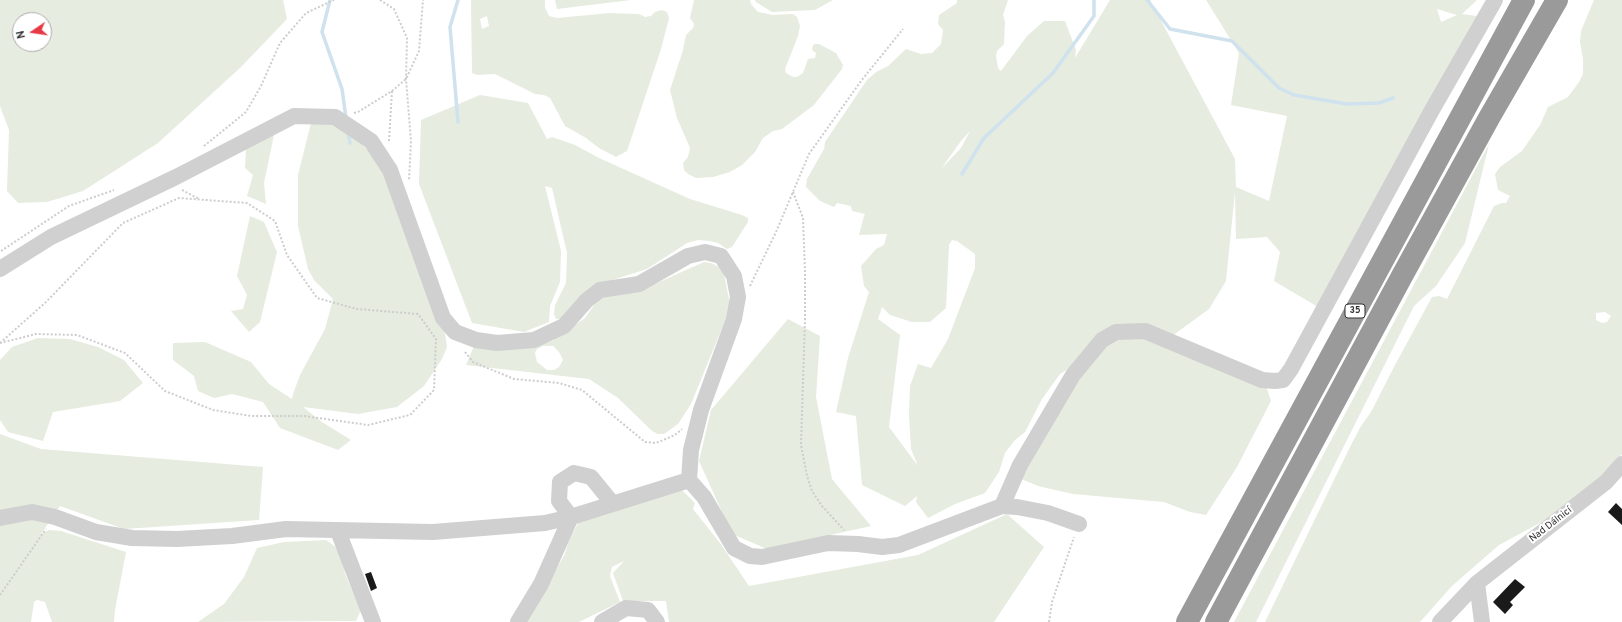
<!DOCTYPE html>
<html>
<head>
<meta charset="utf-8">
<style>
  body { margin:0 }
  #map { position:relative; width:1622px; height:622px; overflow:hidden; background:#fff; font-family:Overpass,sans-serif }
  canvas { display:block }
  .north { position:absolute; left:12px; top:12px; width:40px; height:40px; box-sizing:border-box; background:#fff; border:1px solid #adadad; border-radius:50%; rotate:257deg; font-size:11px; font-weight:700; line-height:16px; text-align:center; color:#333 }
  .north::after { content:''; display:block; margin:auto; width:14px; height:18px; background:#e63946; clip-path:polygon(50% 0,100% 100%,50% 72%,0 100%) }
</style>
</head>
<body>
<div id="map">
<canvas width="1622" height="622"></canvas>
<div class="north">N</div>
</div>
<script>
const context = document.querySelector('canvas').getContext('2d');
context.lineJoin = 'round';
function fill(path, color) { context.fillStyle = color; context.fill(path, 'evenodd'); }
const toPath = rows => new Path2D(rows.map(r => 'M' + r).join(''));
function stroke(path, color, width, dash) { context.strokeStyle = color; context.lineWidth = width; context.lineCap = dash ? 'butt' : 'round'; context.setLineDash(dash || []); context.stroke(path); }
function label(font, color, halo, rows, align = 'center') {
  context.font = font + ' Overpass,sans-serif'; context.lineWidth = 4; context.setLineDash([]); context.textBaseline = 'middle'; context.strokeStyle = halo; context.fillStyle = color; for (const [text, x, y, turn = 0] of rows) {
    context.save(); context.translate(x, y); context.rotate((+turn || 0) * Math.PI / 180); context.textAlign = isNaN(turn) ? turn : align; if (halo) context.strokeText(text, 0, 0); context.fillText(text, 0, 0); context.restore();
  }
}
fill(toPath([
  [0,0,283,0,287,19,241,67,158,143,83,191,47,202,18,203,7,191,9,130,0,106],
  [20,20,44,20,44,44,20,44],
  [471,0,545,0,545,8,549,16,557,18,610,13,639,14,645,17,651,16,655,12,662,10,667,12,669,18,661,49,627,151,616,157,599,148,586,138,565,126,550,98,544,95,535,94,495,74,478,75,472,73],
  [487,16,489,26,482,29,480,19],
  [555,0,631,0,557,9],
  [694,0,750,0,751,4,758,12,773,15,793,14,797,17,800,26,798,36,785,69,786,73,793,77,797,77,803,73,808,59,815,58,816,53,812,50,813,45,815,44,819,44,836,53,843,65,842,69,814,105,782,129,773,131,763,138,755,152,742,165,730,172,713,177,696,178,688,174,684,170,683,163,688,157,690,148,677,118,670,90,683,50,686,35,693,28,694,24,690,18],
  [755,0,833,0,815,10,772,12,756,2],
  [957,0,1008,0,1003,15,1005,22,1004,44,997,51,996,56,998,68,1001,71,1027,36,1044,21,1065,21,1076,50,1075,58,1110,0,1150,0,1235,159,1236,187,1269,201,1287,116,1231,105,1239,53,1206,0,1477,0,1462,14,1477,16,1318,307,1274,281,1280,252,1267,237,1236,239,1235,192,1226,281,1209,309,1172,336,1141,324,1060,374,1042,399,1025,432,1014,441,1005,453,999,472,985,493,955,504,928,518,916,502,917,496,905,506,862,485,856,416,836,412,848,358,869,292,864,286,861,266,876,249,884,245,887,234,859,235,864,216,865,214,852,211,851,206,837,203,834,207,820,201,806,187,807,179,824,149,825,142,867,80,876,72,888,66,906,49,921,54,932,53,941,44,943,30,938,24,939,15,957,3],
  [1437,9,1457,15,1441,22],
  [970,131,961,148,941,169,961,141],
  [952,240,957,241,975,254,975,268,948,339,931,368,918,364,910,386,909,415,911,449,918,466,889,427,900,335,878,319,882,307,890,315,912,322,930,322,946,308,949,245],
  [1594,0,1622,0,1622,454,1612,466,1562,511,1499,545,1452,586,1420,622,1265,622,1350,447,1361,426,1371,412,1395,365,1432,297,1439,296,1447,299,1494,206,1502,203,1506,203,1510,196,1498,190,1495,174,1500,167,1522,151,1540,125,1548,107,1568,97,1579,82,1583,74,1583,59,1580,42,1581,31],
  [1605,312,1611,316,1607,322,1602,323,1596,320,1596,313],
  [480,95,528,103,547,139,552,137,575,145,599,158,690,199,742,215,748,218,748,222,732,247,727,249,718,243,710,241,698,240,687,243,647,269,600,284,562,319,556,319,554,314,555,305,566,283,567,253,552,188,545,186,561,251,560,282,550,306,549,322,524,332,472,323,419,184,421,120],
  [330,122,358,140,381,164,445,333,447,347,442,359,424,386,397,407,358,414,303,407,322,422,351,440,338,450,280,428,263,402,232,394,214,398,198,391,194,376,173,360,173,343,205,342,251,362,269,384,292,399,293,394,300,375,325,329,333,299,314,280,308,269,298,226,298,175,311,123],
  [274,135,264,183,266,204,247,196,253,175,245,168,246,148],
  [1489,144,1465,243,1436,286,1414,306,1256,622,1234,622],
  [250,216,264,222,277,252,260,322,249,332,231,311,243,309,247,295,237,276],
  [704,262,711,263,719,267,724,274,730,304,727,316,691,404,678,424,664,434,658,434,652,431,618,398,589,379,466,365,474,346,531,346,552,341,585,318,596,302,604,296,636,291,657,283],
  [543,346,553,346,559,352,563,360,559,367,554,370,547,370,537,362,535,353,537,349],
  [788,319,820,336,816,397,832,479,871,526,767,549,732,534,699,461,711,410],
  [1115,337,1149,338,1266,386,1271,401,1237,467,1206,515,1190,512,1164,502,1073,494,1038,486,1019,478,1095,353],
  [38,338,70,339,98,347,124,360,143,383,120,401,53,412,43,441,8,432,0,420,0,360,12,347],
  [0,434,41,449,263,467,259,520,124,529,60,506,41,534,49,530,61,531,126,552,115,610,114,622,52,622,45,602,37,600,34,602,31,622,0,622],
  [682,490,695,503,693,509,720,543,749,586,918,555,1007,514,1044,547,994,622,669,622,666,601,623,601,613,573,624,561,612,567,610,576,620,602,579,622,524,622,564,556,569,541,579,521],
  [326,540,341,551,345,574,361,610,356,621,198,622,224,604,244,577,257,548,284,542]
]), '#e6ecdf');
stroke(toPath([
  [330,0,322,32,342,89,346,118],
  [1147,0,1170,29,1232,41,1279,88,1294,95,1347,104,1379,103,1393,98],
  [458,122,450,27,458,0],
  [348,132,350,143],
  [962,174,984,138,1053,73,1094,16,1094,0]
]), '#cfe2ee', 3.5);
fill(toPath([
  [1616,503,1622,509,1622,525,1608,512],
  [371,572,377,588,371,591,365,574],
  [1515,579,1525,587,1510,602,1513,605,1505,614,1493,602]
]), '#1a1a1a');
stroke(toPath([
  [380,0,394,9,407,38,406,79,411,141,409,181],
  [354,113,358,112,392,91,406,79,419,51,423,0],
  [389,141,392,91],
  [204,146,246,112,261,86,280,43,306,13,334,0],
  [182,190,199,199],
  [793,192,803,218,805,272,805,319,801,445,807,476,812,491,822,506,844,530],
  [1,251,69,206,114,190],
  [750,286,776,232,809,154,861,81,903,29],
  [0,343,46,302,123,223,179,198,247,203,275,221,287,255,317,298,357,309,418,314,436,339,434,390,410,415,368,425,304,416,251,416,213,410,165,391,125,353,77,335,36,334,0,343],
  [465,352,473,362,514,379,559,383,582,390,645,442,656,443,675,435,682,429],
  [0,595,46,529],
  [1049,622,1052,602,1074,537]
]), '#cdcdcd', 2, [2, 2]);
stroke(toPath([
  [0,269,51,237,176,177,294,116,335,117,371,141,390,170,443,318,455,332,476,340,497,343,534,340,564,326,587,300,600,290,639,284,688,256,705,252,721,256,734,276,738,297,734,319,701,410,691,450,689,480,704,497,734,548,750,556,762,557,828,543,858,544,882,547,899,545,1002,506,1017,507,1048,513,1079,524],
  [1002,506,1020,465,1073,375,1102,340,1116,332,1145,331,1262,380,1275,381,1283,380,1291,369,1432,110,1495,0],
  [571,517,559,501,560,482,574,473,591,477,613,504],
  [0,518,32,512,55,517,96,532,132,538,177,539,232,536,286,529,433,532,545,523,571,517,689,480],
  [338,531,373,622],
  [1477,583,1482,622],
  [518,622,541,584,571,517],
  [602,622,626,608,648,610,657,622],
  [1440,622,1477,583,1606,482,1622,464]
]), '#d0d0d0', 16);
stroke(toPath([
  [1187,622,1524,0],
  [1216,622,1402,276,1489,118,1557,0]
]), '#9a9a9a', 22);
for (const [x, y, w] of [
  [1355,311,20]
]) { const box = new Path2D(); box.roundRect(x - w / 2, y - 7, w, 14, 3); context.fillStyle = '#fff'; context.fill(box); stroke(box, '#333', 1); }
label('bold 9px', '#333', null, [
  ["35",1355,311]
]);
label('10px', '#333', '#fff', [
  ["Nad Dálnicí",1551,525,-38]
]);
</script>
</body>
</html>
